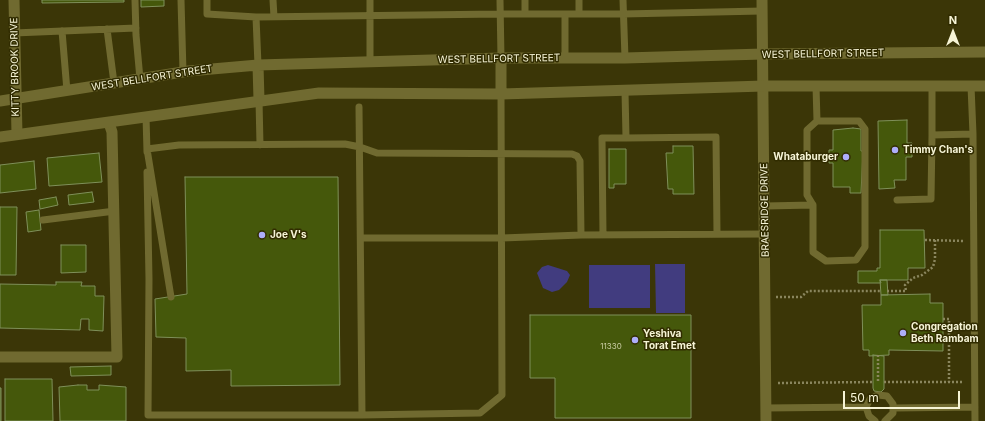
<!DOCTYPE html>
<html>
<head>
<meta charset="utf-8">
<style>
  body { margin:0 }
  #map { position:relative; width:985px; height:421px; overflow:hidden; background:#3b3607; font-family:Inter,sans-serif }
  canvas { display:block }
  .north { position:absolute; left:933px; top:12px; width:40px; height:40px; -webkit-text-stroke:3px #312c00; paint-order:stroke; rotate:0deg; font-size:11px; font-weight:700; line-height:16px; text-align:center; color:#f6f4d6 }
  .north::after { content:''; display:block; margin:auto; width:14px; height:18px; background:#f6f4d6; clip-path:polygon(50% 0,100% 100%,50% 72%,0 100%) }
  .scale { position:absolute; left:843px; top:391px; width:117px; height:18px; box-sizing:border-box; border:2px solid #f6f4d6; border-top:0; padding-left:5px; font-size:12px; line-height:14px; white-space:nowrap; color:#f6f4d6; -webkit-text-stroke:3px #312c00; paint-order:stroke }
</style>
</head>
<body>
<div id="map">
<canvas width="985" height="421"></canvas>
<div class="north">N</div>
<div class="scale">50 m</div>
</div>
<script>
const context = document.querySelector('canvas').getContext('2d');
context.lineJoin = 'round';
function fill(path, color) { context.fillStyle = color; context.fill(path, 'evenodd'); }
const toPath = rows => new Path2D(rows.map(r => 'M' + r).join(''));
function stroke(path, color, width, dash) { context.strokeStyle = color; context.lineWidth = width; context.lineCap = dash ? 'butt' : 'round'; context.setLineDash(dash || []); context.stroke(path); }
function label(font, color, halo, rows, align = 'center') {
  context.font = font + ' Inter,sans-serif'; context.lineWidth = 3; context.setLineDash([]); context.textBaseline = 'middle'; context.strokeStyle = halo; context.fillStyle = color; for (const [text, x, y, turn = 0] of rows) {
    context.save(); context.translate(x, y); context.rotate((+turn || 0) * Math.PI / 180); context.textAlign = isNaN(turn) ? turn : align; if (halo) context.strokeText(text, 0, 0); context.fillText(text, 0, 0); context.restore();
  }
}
fill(toPath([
  [655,264,685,264,685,313,656,313],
  [548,265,567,271,570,275,567,282,559,290,552,292,543,288,537,273,542,267],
  [589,265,650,265,650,308,589,308]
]), '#413c7f');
const building = toPath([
  [42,0,124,0,124,2,42,3,42,0],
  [141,0,164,0,164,6,141,7,141,0],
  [907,120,907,143,912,143,912,157,906,157,906,180,894,180,895,188,879,189,878,121,907,120],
  [853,128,861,129,861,151,863,151,861,193,850,193,850,187,833,187,833,163,829,163,829,150,833,150,833,130,853,128],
  [673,146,693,146,694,194,673,194,673,189,668,189,666,153,673,153,673,146],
  [609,149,626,149,626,184,614,184,614,188,609,188,609,149],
  [99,153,102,182,49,186,47,158,99,153],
  [34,161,36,189,0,193,0,165,34,161],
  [185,177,338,177,340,385,231,386,231,370,186,371,186,338,156,337,155,299,187,294,185,177],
  [92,192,94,202,69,205,68,195,92,192],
  [56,197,58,205,40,209,39,200,56,197],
  [0,207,17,207,16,275,0,275,0,207],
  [39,210,41,230,28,232,26,212,39,210],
  [880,230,924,230,925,268,908,268,908,280,880,280,881,283,858,283,858,271,877,271,877,268,880,268,880,230],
  [61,245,86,245,86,272,61,273,61,245],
  [880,280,887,280,888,295,881,295,880,280],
  [56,282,82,282,81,286,95,286,95,296,104,296,103,331,89,330,89,319,81,319,80,330,0,328,0,284,56,285,56,282],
  [930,294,930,303,943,303,943,351,889,350,889,355,869,356,869,350,863,350,862,305,881,305,881,295,930,294],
  [530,315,691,315,691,418,555,418,555,378,530,378,530,315],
  [873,355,884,356,884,389,881,392,874,391,873,388,873,355],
  [111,366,111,375,71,376,70,367,111,366],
  [5,379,52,379,53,421,5,421,5,379],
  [78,385,87,385,87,390,99,390,99,385,126,387,126,421,60,421,59,387,78,385],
  [0,388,1,388,1,421,0,421,0,388]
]);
fill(building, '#45580b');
stroke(building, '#7f905a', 1);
stroke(toPath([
  [925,240,964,241],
  [887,291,906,291,905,285,913,278,922,275,933,267,935,259,935,240],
  [776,297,801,297,808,291,881,291],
  [943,319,949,319,949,382],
  [878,355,878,382],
  [884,382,963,382],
  [778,383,873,382]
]), '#8a865e', 2.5, [2, 2]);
stroke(toPath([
  [135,0,136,35,140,79],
  [181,0,183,72],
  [207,0,207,14,256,17,500,14,623,14,762,11],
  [273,0,274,17],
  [500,0,501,58],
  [525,0,525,14],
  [579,0,579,14],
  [623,0,625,58],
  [565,14,565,58],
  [256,17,258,65],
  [107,29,114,83],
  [62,31,67,91],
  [14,33,136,28],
  [370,62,370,0],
  [816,86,817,121,807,130,807,195,813,205,813,252,826,261,856,260,865,247,865,129,859,121,817,121],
  [932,86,932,135,973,134],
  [971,86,973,134,975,421],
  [625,91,626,138],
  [259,100,260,145],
  [359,107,362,415,480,413,502,395,501,94],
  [146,116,147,152],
  [147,172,149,279,148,415,362,415],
  [897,200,931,199,932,135],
  [765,206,813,205],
  [43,220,115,211],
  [603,235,602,138,626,138,716,137,717,234],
  [361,238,502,238,581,235,765,234],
  [171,297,147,149,179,145,345,144,360,147,377,153,572,154,577,156,580,161,581,235],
  [765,408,866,407],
  [894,408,975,407],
  [875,421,869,416,866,407,870,399,878,395,887,396,893,404,893,413,885,421]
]), '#706a30', 7);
stroke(toPath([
  [14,0,17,134],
  [0,357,117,357,112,132,109,123]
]), '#706a30', 11);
stroke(toPath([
  [762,0,766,421]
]), '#706a30', 11);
stroke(toPath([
  [501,58,501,94],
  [258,65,259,100],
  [0,101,189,71,258,65,501,58,625,58,763,54,985,52],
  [0,137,319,93,501,94,764,86,985,86]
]), '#706a30', 11);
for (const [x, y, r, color] of [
  [895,150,4,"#aeaefa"],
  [846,157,4,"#aeaefa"],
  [262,235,4,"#aeaefa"],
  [903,333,4,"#aeaefa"],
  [635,340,4,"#aeaefa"]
]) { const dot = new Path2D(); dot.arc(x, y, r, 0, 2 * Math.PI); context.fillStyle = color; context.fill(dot); stroke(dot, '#312c00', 1.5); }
label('8px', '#cacda3', null, [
  ["11330",611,347]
]);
label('10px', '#f6f4d6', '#312c00', [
  ["WEST BELLFORT STREET",823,54,-1],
  ["WEST BELLFORT STREET",499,59,-1],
  ["KITTY BROOK DRIVE",15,67,-91],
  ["WEST BELLFORT STREET",152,78,-9],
  ["BRAESRIDGE DRIVE",765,210,-91]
]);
label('bold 10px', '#f6f4d6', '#312c00', [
  ["Timmy Chan's",903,150],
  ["Whataburger",838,157,"right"],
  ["Joe V's",270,235],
  ["Congregation",911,327],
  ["Beth Rambam",911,339],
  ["Yeshiva",643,334],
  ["Torat Emet",643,346]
], 'left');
</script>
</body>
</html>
